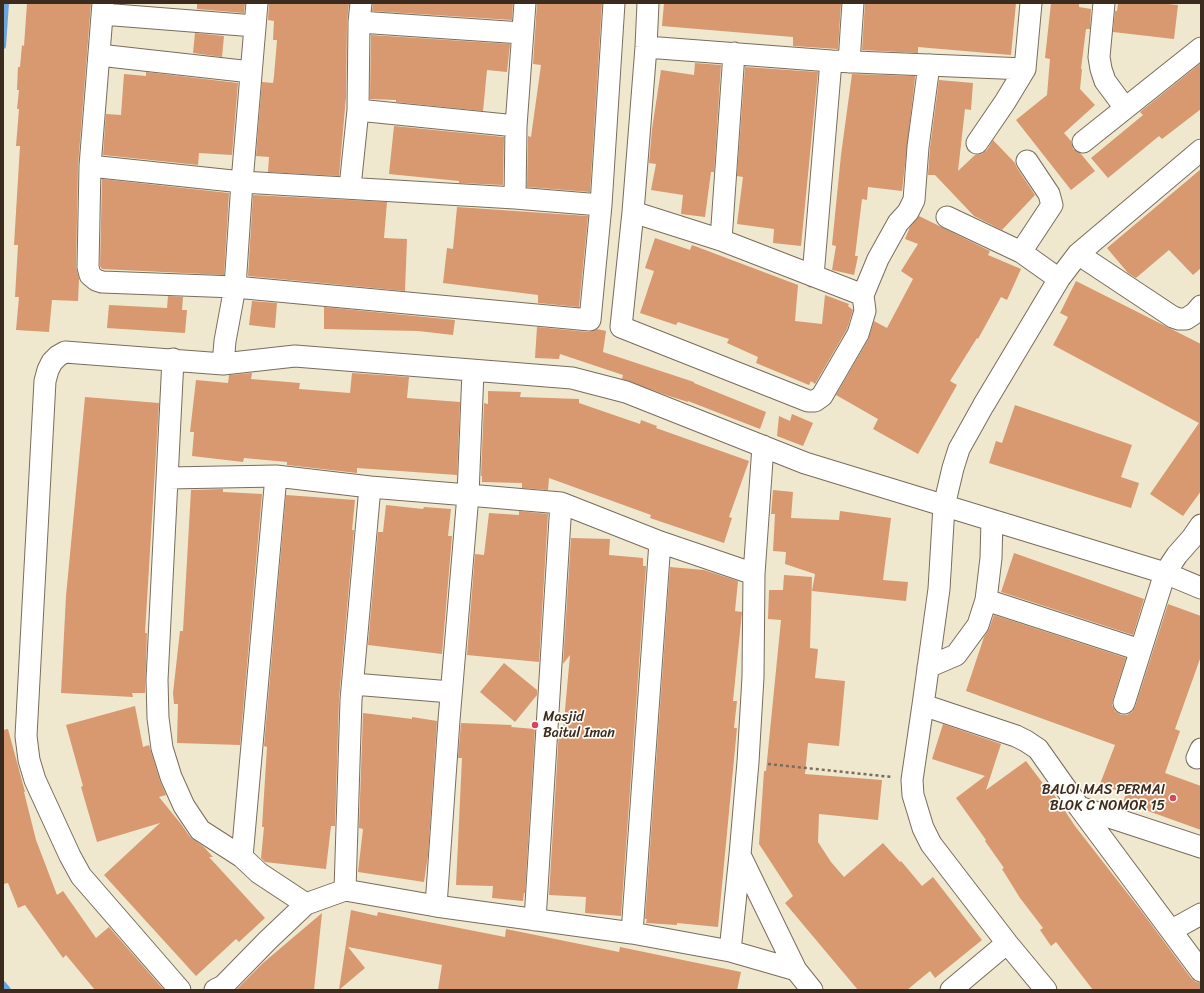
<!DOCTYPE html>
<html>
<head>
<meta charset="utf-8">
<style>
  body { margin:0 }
  #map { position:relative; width:1204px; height:993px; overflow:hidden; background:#efe8ce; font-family:Sriracha,sans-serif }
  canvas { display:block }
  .frame { position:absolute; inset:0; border:4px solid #3b2a1e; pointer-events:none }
</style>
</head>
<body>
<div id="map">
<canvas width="1204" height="993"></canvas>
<div class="frame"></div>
</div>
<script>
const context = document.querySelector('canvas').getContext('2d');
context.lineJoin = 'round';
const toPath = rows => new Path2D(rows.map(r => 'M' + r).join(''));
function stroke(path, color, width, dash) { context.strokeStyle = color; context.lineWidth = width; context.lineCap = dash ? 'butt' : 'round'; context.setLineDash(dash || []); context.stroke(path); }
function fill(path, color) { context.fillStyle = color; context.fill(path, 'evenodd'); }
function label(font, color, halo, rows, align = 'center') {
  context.font = font + ' Sriracha,sans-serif'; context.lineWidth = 3.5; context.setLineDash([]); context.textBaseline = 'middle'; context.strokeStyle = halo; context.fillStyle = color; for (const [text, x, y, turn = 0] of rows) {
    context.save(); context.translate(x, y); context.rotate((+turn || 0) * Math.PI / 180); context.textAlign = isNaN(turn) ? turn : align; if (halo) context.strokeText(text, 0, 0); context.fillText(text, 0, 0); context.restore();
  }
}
stroke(toPath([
  [3,46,6,3],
  [3,984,8,990]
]), '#6da4db', 6);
fill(toPath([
  [27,3,91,3,78,166,76,267,79,279,78,301,52,300,49,332,16,330,19,297,15,297,18,245,14,245,20,146,16,146,19,109,17,109,19,90,17,90,18,67,20,67,22,45,24,46],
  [197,3,245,3,244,13,197,9],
  [269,3,349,3,347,22,346,97,339,176,268,172,269,157,256,156,262,82,273,83,274,76,277,40,273,40,274,21,268,20],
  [373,3,513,3,512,20,372,11],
  [537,3,602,3,590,192,527,187,528,136,531,137,541,65,533,64],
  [664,3,841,3,838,49,793,46,793,37,662,26],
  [865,3,1016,3,1011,55,918,47,918,53,862,50],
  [1051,3,1079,3,1079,7,1091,9,1090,29,1086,29,1081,69,1082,69,1080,89,1095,105,1064,133,1071,141,1073,149,1081,154,1095,171,1071,190,1016,120,1047,95,1050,59,1045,58],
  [1118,3,1158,3,1178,5,1174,39,1113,32,1115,11,1117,11],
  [195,33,224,36,222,57,193,53],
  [371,35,510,44,507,72,487,70,483,111,396,102,396,100,370,99],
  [695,63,721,65,714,172,711,172,705,217,681,214,683,195,651,190,656,164,649,163,652,129,661,70,694,75],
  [1201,63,1201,109,1162,139,1159,136,1108,178,1091,158,1143,115,1140,112],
  [745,67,818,72,801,246,773,243,774,229,737,224,743,177,737,176],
  [146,72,238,83,232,155,199,153,198,165,103,155,106,114,121,115,124,74,146,76],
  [852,74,915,76,915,78,902,191,868,187,867,200,862,199,855,256,858,256,854,275,832,270,836,246,832,245,841,155],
  [939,80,973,83,971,110,965,109,958,171,975,155,982,154,987,150,993,140,1015,163,1017,168,1035,195,1002,230,974,216,935,175,928,175,930,148],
  [394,126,504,137,503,185,459,183,459,181,389,174],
  [1201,169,1201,268,1193,275,1169,250,1136,278,1128,273,1107,248],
  [102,179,229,193,224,275,102,269,100,266],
  [253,195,387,202,384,238,407,239,405,291,248,276],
  [457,207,588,216,579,307,538,303,538,295,443,283,447,248,453,249],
  [919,216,990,251,988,255,1021,269,1007,300,1001,297,978,339,977,338,950,381,957,385,918,454,873,429,878,419,836,395,868,340,874,321,887,328,913,279,901,271,918,244,905,239,910,227],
  [655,238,690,250,692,245,798,285,795,321,822,324,825,295,849,304,848,306,853,310,847,329,815,384,811,381,809,385,756,363,758,357,727,343,729,339,678,322,676,325,640,313,654,271,645,268],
  [1076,281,1201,344,1201,491,1183,516,1150,494,1199,423,1053,345,1068,317,1060,313],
  [168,296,183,297,182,310,187,310,185,333,107,328,109,305,167,308],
  [252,301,277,303,275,328,249,325],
  [324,307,455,320,453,335,418,331,324,329],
  [537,327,589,332,597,329,606,331,603,352,694,382,694,383,766,412,760,429,688,401,688,402,666,395,622,379,623,375,560,354,559,359,535,358],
  [252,373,251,379,300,383,299,389,350,393,352,373,409,377,407,398,460,402,457,475,357,468,357,473,287,465,287,462,244,458,243,462,192,456,194,432,190,432,196,380,228,383,229,375],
  [488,391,521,392,520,397,579,399,579,403,640,424,641,420,657,426,656,428,749,461,729,517,732,518,724,543,650,518,651,515,549,478,548,490,522,488,522,483,482,482,482,476,481,476,484,403,488,404],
  [85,397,159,403,145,633,147,633,145,693,132,693,133,697,61,693,66,596],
  [1015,405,1132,445,1121,477,1139,483,1131,508,989,463,996,441,1002,443],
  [792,414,813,423,803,446,777,436,779,416,790,421],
  [223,489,223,492,262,494,240,745,177,743,178,704,174,704,173,693,180,631,183,631,191,490],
  [773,490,793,492,791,518,839,520,840,511,891,518,883,580,908,582,906,601,812,591,815,574,785,564,786,552,773,551,775,514,771,514],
  [286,495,355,500,352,530,354,530,339,699,335,826,331,826,326,869,265,862,261,858,264,827,262,827,267,747,264,746],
  [386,505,423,509,424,507,451,509,448,536,452,536,442,654,368,645,378,532,383,532],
  [519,511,548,514,539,662,467,655,475,554,484,555,489,513,519,515],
  [571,538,610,539,609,555,643,558,643,566,646,566,621,916,585,913,586,897,549,895,559,731,563,732,570,655,563,664],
  [1014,553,1144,599,1133,635,1001,592],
  [670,567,704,570,738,581,735,611,742,612,733,701,737,701,734,728,737,728,718,927,677,923,677,925,646,923,647,919,645,919],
  [784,575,812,577,810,648,818,649,815,678,845,681,839,746,808,743,805,774,882,780,878,820,819,814,818,842,831,862,844,877,883,843,900,862,901,861,922,886,933,877,982,940,935,978,930,971,907,990,858,990,785,903,793,896,759,844,764,771,766,771,781,620,768,619,769,590,783,590],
  [1168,604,1201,616,1201,656,1175,729,1180,731,1165,773,1201,786,1201,830,1123,802,1126,794,1100,784,1115,745,966,691,984,637,989,629,994,615,1126,658,1113,699,1112,705,1115,711,1121,715,1127,715,1132,712,1135,707],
  [504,663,537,690,537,695,515,722,480,692],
  [135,706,143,747,149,745,160,781,166,795,159,797,181,824,190,837,204,847,213,857,209,857,265,918,239,942,236,939,196,976,104,875,160,823,97,842,81,787,83,786,66,725],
  [363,713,412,719,412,717,437,721,428,855,424,882,358,872,363,829,359,828],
  [461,723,512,725,511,727,535,729,525,893,524,893,523,901,492,898,493,886,456,885,462,758,458,758],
  [943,724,1001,744,986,790,1026,761,1051,794,1053,793,1075,826,1142,912,1191,978,1196,982,1201,983,1201,990,1093,990,1056,942,1051,946,1040,930,1043,928,1020,898,1002,869,1004,868,985,841,986,840,956,798,985,776,932,759],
  [8,729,25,792,24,792,36,840,57,895,63,891,96,938,109,927,164,990,95,990,66,955,63,958,25,905,18,908,8,883,3,884,3,730],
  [351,910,377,916,378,912,505,937,506,929,619,952,620,947,741,972,737,990,438,990,442,965,348,947,365,968,339,990],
  [322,913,314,990,236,990,263,963]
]), '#d89870');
const street = toPath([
  [103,3,90,166,88,267,90,275,96,280,102,282,235,287,590,320,601,205,614,3],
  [648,3,646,47,633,212,621,327,808,401,815,401,822,396,858,334,865,311,863,295,878,259,898,223,908,212,914,200,918,147,929,65],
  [1104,3,1099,57,1101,69,1105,81,1125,108],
  [102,14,255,26],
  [359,22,522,33],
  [646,47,831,61,1025,69],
  [99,55,251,72],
  [849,62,853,3],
  [358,110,516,126],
  [1083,142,1201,48],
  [977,143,1005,102,1025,69,1031,3],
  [90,166,242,182,515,198,601,205],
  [350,187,358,110,359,22,361,3],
  [515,198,516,126,525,3],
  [633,212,721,240,863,295],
  [947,217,1021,252,1059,279],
  [721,240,734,53],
  [1021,252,1052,205,1049,194,1027,161],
  [1078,254,1173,317,1179,319,1186,319,1195,313,1201,306],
  [813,276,831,61],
  [173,359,157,680,158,718,162,748,171,777,184,806,200,830,242,857,259,873,306,904,345,890,436,906,632,933,730,951,796,970,812,990],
  [223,364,225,341,235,287,242,182,257,3],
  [473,371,468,495,561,503,535,920],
  [168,478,276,476],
  [561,503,660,542,754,574],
  [986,600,1140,650],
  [928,667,956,655,978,625,986,600,991,558,992,520],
  [353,684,451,692],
  [1124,703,1165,573,1177,555,1192,538,1201,525],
  [923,705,1016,736,1026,741,1038,749,1079,807,1201,971],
  [1197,758,1201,749],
  [1079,807,1201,847],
  [740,855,796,970],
  [242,857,276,476,370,487],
  [345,890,351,700,370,487,468,495,449,720,436,906],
  [1172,930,1201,914],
  [632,933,660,542],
  [730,951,740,855,748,762,753,677,754,574,763,446],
  [180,990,81,876,70,856,35,780,29,760,26,736,45,381,48,370,52,362,58,356,65,352,223,364,295,356,572,378,626,392,805,463,1165,573,1201,588],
  [215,990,223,986,268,940,306,904],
  [951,990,1007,943],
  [1046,990,1007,943,931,844,923,828,913,795,912,780,923,705,939,589,944,506,953,468,959,449,983,406,1059,279,1078,254,1201,150]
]);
stroke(street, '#7a6c5c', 23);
stroke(toPath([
  [768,764,892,777]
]), '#7a6c5c', 2.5, [3, 3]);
stroke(street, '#fff', 21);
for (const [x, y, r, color] of [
  [535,725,4,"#d1495b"],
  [1173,798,4,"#d1495b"]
]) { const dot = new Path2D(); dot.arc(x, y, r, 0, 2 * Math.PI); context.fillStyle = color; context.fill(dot); stroke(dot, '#fdfcf7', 1.5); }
label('14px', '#3b2a1e', '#fdfcf7', [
  ["Masjid",543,717],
  ["Baitul Iman",543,733],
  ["BALOI MAS PERMAI",1165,790,"right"],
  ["BLOK C NOMOR 15",1165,806,"right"]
], 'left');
</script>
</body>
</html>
